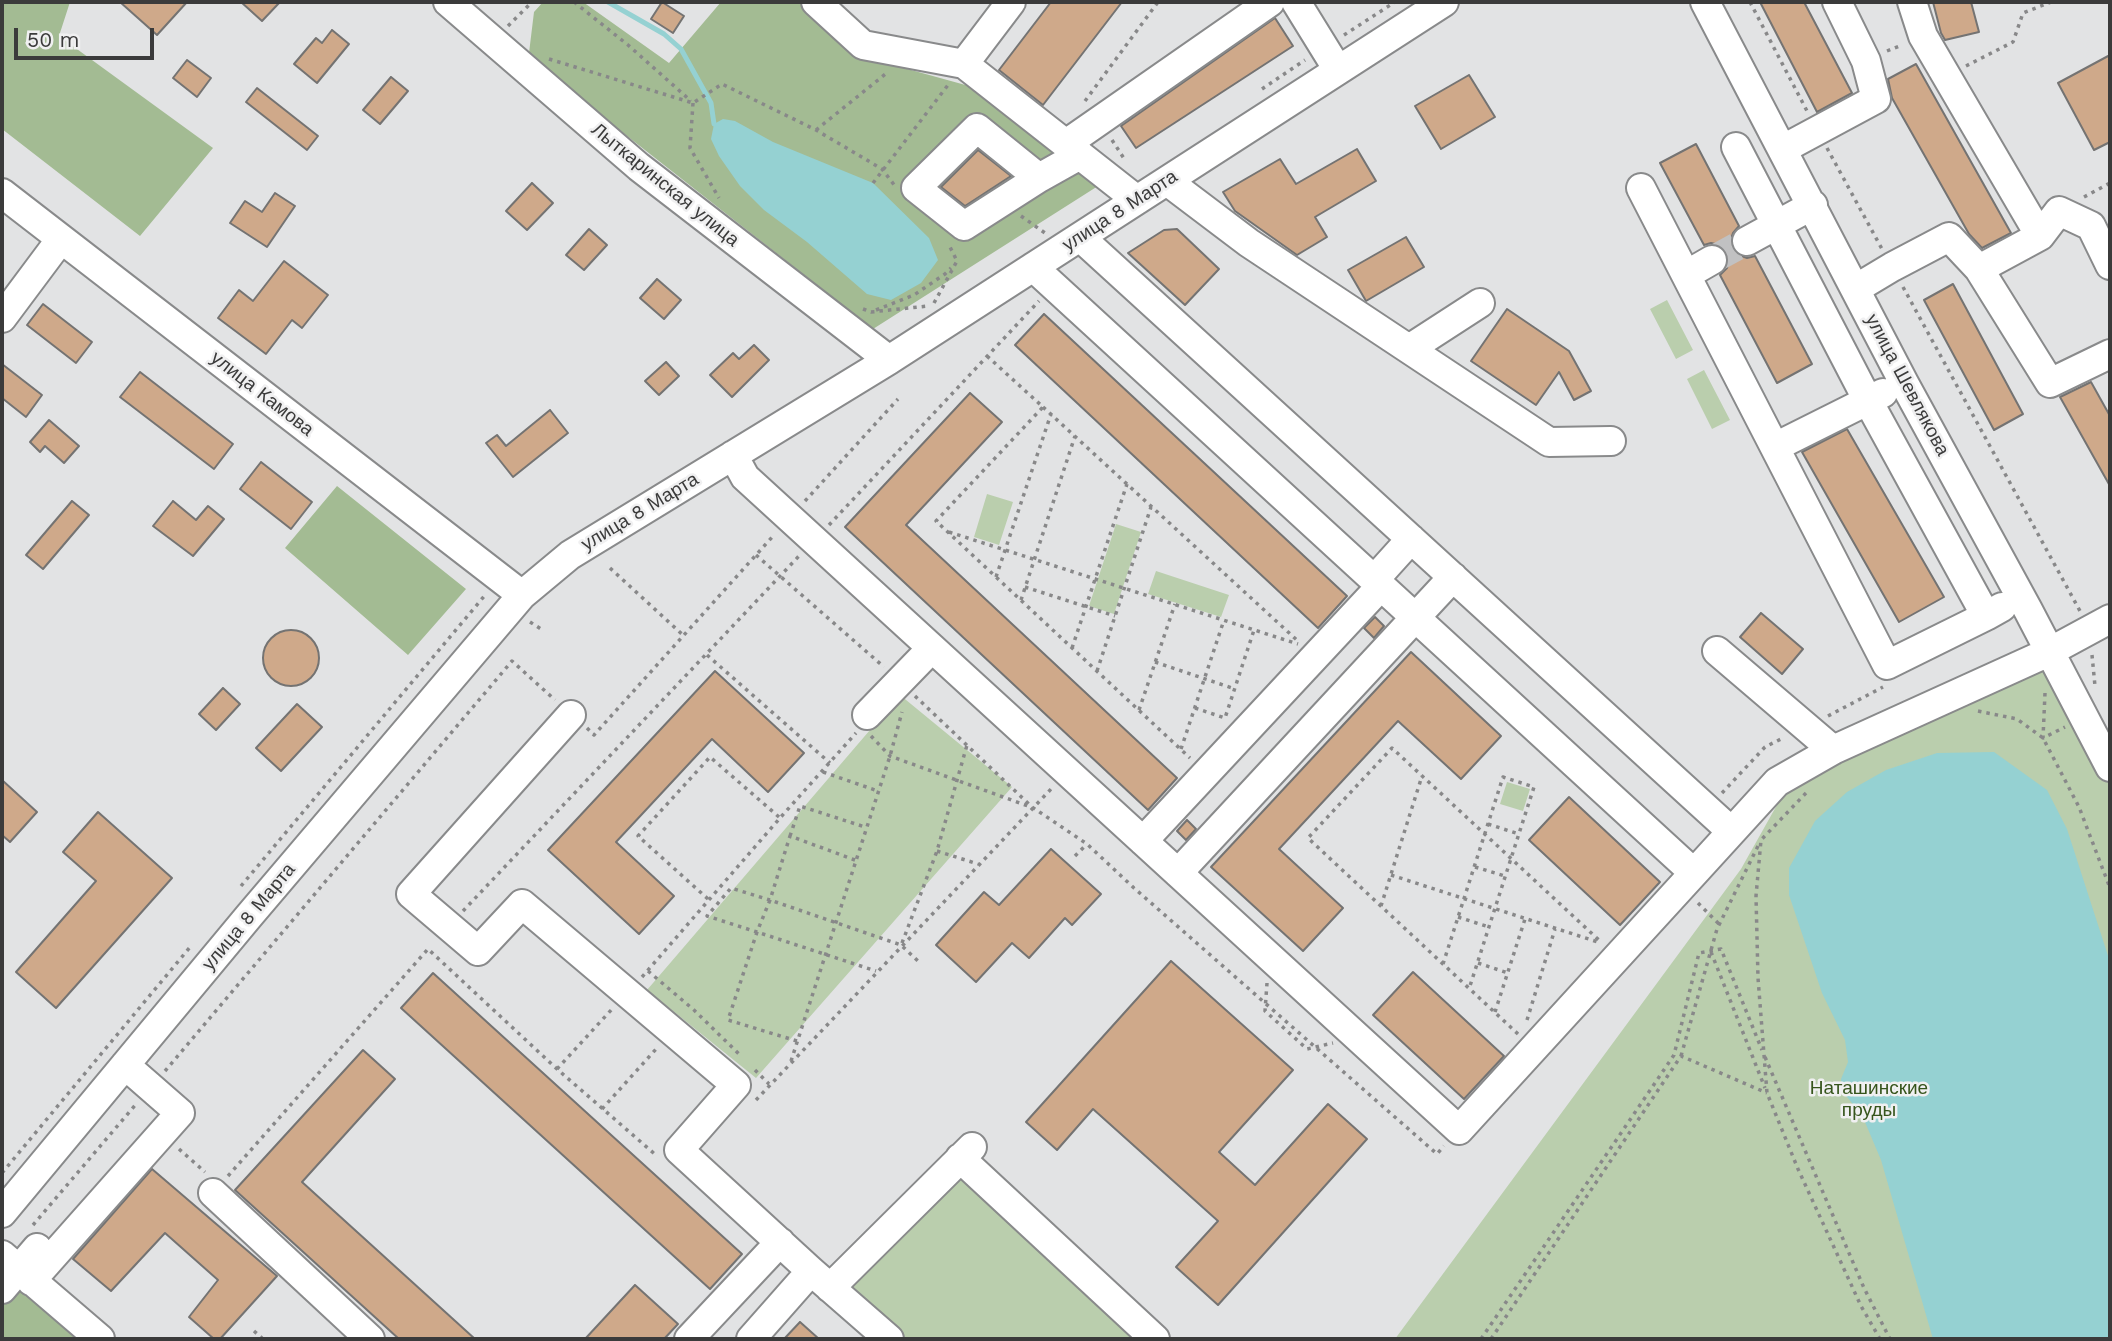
<!DOCTYPE html>
<html>
<head>
<meta charset="utf-8">
<style>
  body { margin:0 }
  #map { position:relative; width:2112px; height:1341px; overflow:hidden; background:#e2e3e4; font-family:"Work Sans",sans-serif }
  canvas { display:block }
  .frame { position:absolute; inset:0; border:4px solid #3b3b3b; pointer-events:none }
  .scale { position:absolute; left:14px; top:28px; width:140px; height:32px; box-sizing:border-box; border:4px solid #3b3b3b; border-top:0; padding-left:9px; font-size:21px; line-height:24px; white-space:nowrap; color:#3b3b3b; -webkit-text-stroke:5px #f0f0f1; paint-order:stroke }
</style>
</head>
<body>
<div id="map">
<canvas width="2112" height="1341"></canvas>
<div class="frame"></div>
<div class="scale">50 m</div>
</div>
<script>
const context = document.querySelector('canvas').getContext('2d');
context.lineJoin = 'round';
function fill(path, color) { context.fillStyle = color; context.fill(path, 'evenodd'); }
const toPath = rows => new Path2D(rows.map(r => 'M' + r).join(''));
function stroke(path, color, width, dash) { context.strokeStyle = color; context.lineWidth = width; context.lineCap = dash ? 'butt' : 'round'; context.setLineDash(dash || []); context.stroke(path); }
function label(font, color, halo, rows, align = 'center') {
  context.font = font + ' "Work Sans",sans-serif'; context.lineWidth = 5; context.setLineDash([]); context.textBaseline = 'middle'; context.strokeStyle = halo; context.fillStyle = color; for (const [text, x, y, turn = 0] of rows) {
    context.save(); context.translate(x, y); context.rotate((+turn || 0) * Math.PI / 180); context.textAlign = isNaN(turn) ? turn : align; if (halo) context.strokeText(text, 0, 0); context.fillText(text, 0, 0); context.restore();
  }
}
fill(toPath([
  [1667,300,1693,350,1676,359,1650,309],
  [1704,370,1730,420,1712,429,1687,379],
  [987,494,1013,502,999,545,974,537],
  [1116,524,1141,532,1114,614,1089,606],
  [1156,571,1229,595,1221,617,1148,594],
  [2046,659,2110,781,2110,1339,1395,1339,1741,869,1791,780],
  [900,695,1012,787,756,1078,647,990],
  [1507,782,1530,789,1523,811,1500,804],
  [962,1172,1142,1339,905,1339,847,1289]
]), '#bacead');
fill(toPath([
  [2,2,70,2,59,36,213,148,140,236,2,129],
  [543,2,583,2,669,63,721,2,815,2,864,57,969,86,1098,186,873,329,557,81,529,53,534,12],
  [337,486,466,589,408,655,285,548],
  [2,1271,82,1339,2,1339]
]), '#a3bb93');
fill(toPath([
  [723,119,735,121,773,142,873,183,929,238,938,260,921,283,891,300,867,294,807,242,764,210,740,186,719,156,711,139,714,124],
  [1994,752,2047,790,2067,829,2110,962,2110,1339,1933,1339,1881,1160,1862,1115,1842,1091,1841,1079,1848,1062,1845,1040,1822,993,1789,895,1789,868,1815,821,1847,792,1886,770,1937,753]
]), '#95d1d2');
stroke(toPath([
  [608,2,664,34,681,49,711,103,714,124]
]), '#95d1d2', 5);
const building = toPath([
  [120,2,187,2,157,35,120,2],
  [241,2,280,2,262,21,241,2],
  [662,2,684,16,673,33,651,19,662,2],
  [1051,2,1122,2,1043,105,999,70,1051,2],
  [1760,2,1804,2,1852,93,1817,112,1760,2],
  [1933,2,1971,2,1979,32,1945,40,1941,33,1933,2],
  [1275,18,1293,46,1136,148,1121,126,1275,18],
  [332,30,349,44,317,83,294,64,316,38,322,43,332,30],
  [2110,55,2110,142,2094,150,2058,83,2110,55],
  [187,60,211,78,197,97,173,78,187,60],
  [1916,64,2011,233,1982,248,1969,234,1892,98,1888,79,1916,64],
  [1469,75,1495,117,1441,149,1415,106,1469,75],
  [391,77,408,91,380,124,363,110,391,77],
  [257,88,318,136,307,150,246,102,257,88],
  [1696,144,1739,226,1733,233,1730,241,1732,248,1739,255,1747,258,1755,256,1812,364,1777,383,1720,275,1727,268,1729,261,1727,252,1720,245,1711,243,1704,245,1660,163,1696,144],
  [1357,149,1376,181,1315,217,1327,237,1297,255,1235,211,1223,192,1280,159,1296,184,1357,149],
  [978,150,1011,176,965,206,941,187,978,150],
  [532,183,553,203,527,230,506,211,532,183],
  [275,193,295,206,267,247,230,223,245,201,262,212,275,193],
  [589,229,607,245,584,270,566,255,589,229],
  [1177,229,1219,269,1185,305,1128,253,1164,230,1177,229],
  [1406,237,1424,267,1366,301,1348,270,1406,237],
  [284,261,328,295,302,328,292,320,266,354,218,318,239,290,253,301,284,261],
  [657,279,681,300,664,319,640,298,657,279],
  [1953,284,2023,414,1994,430,1924,300,1953,284],
  [43,304,92,342,76,363,27,325,43,304],
  [1507,309,1569,351,1591,391,1574,400,1559,372,1536,405,1471,361,1507,309],
  [1044,314,1347,596,1318,628,1015,345,1044,314],
  [754,345,769,360,732,397,710,375,733,353,739,359,754,345],
  [666,362,679,376,659,395,645,381,666,362],
  [2,364,42,395,26,417,2,398,2,364],
  [140,372,233,444,214,469,120,397,140,372],
  [2091,382,2110,416,2110,486,2060,397,2091,382],
  [970,393,1002,422,906,525,1177,778,1148,810,845,527,970,393],
  [550,410,568,433,513,477,486,443,497,435,506,446,550,410],
  [49,420,79,446,64,463,45,446,40,452,30,442,49,420],
  [1847,429,1944,597,1899,622,1802,452,1847,429],
  [261,462,312,502,291,529,240,489,261,462],
  [72,501,89,515,43,569,26,555,72,501],
  [173,501,196,520,208,506,224,519,193,556,153,526,173,501],
  [1761,613,1803,649,1782,674,1740,637,1761,613],
  [1375,617,1384,626,1374,638,1364,628,1375,617],
  '263 658a28 28 0 1 1 56 0a28 28 0 1 1-56 0Z',
  [1411,652,1501,736,1461,779,1398,721,1279,849,1343,908,1303,951,1211,867,1411,652],
  [715,671,804,753,768,792,712,739,616,842,674,896,639,934,548,850,715,671],
  [223,688,240,704,216,730,199,714,223,688],
  [297,704,322,727,281,771,256,748,297,704],
  [2,780,37,812,10,842,2,835,2,780],
  [1569,797,1660,882,1620,925,1529,840,1569,797],
  [98,812,172,878,56,1008,16,972,96,881,63,852,98,812],
  [1187,820,1196,829,1186,840,1177,831,1187,820],
  [1051,849,1101,894,1072,925,1065,918,1029,958,1012,943,976,982,936,945,984,892,999,905,1051,849],
  [1171,961,1293,1070,1219,1152,1255,1185,1328,1104,1367,1139,1218,1305,1176,1267,1218,1221,1093,1109,1057,1150,1026,1122,1171,961],
  [1413,972,1504,1056,1464,1099,1373,1015,1413,972],
  [433,973,742,1254,710,1289,401,1008,433,973],
  [363,1050,395,1079,302,1182,475,1339,399,1339,235,1190,363,1050],
  [152,1169,277,1276,220,1339,214,1339,189,1317,218,1280,165,1233,111,1291,73,1259,152,1169],
  [635,1285,678,1324,664,1339,585,1339,635,1285],
  [800,1322,819,1339,784,1339,800,1322]
]);
fill(building, '#cfa98a');
stroke(building, '#747372', 2);
stroke(toPath([
  [1712,260,1747,241]
]), '#c1c1c2', 28, [28, 14]);
const minor = toPath([
  [448,2,639,167,889,360],
  [816,2,863,45,964,64],
  [1011,2,964,64,1137,200],
  [1296,2,1338,70],
  [1705,2,1904,383,2028,610,2110,767],
  [1912,2,1923,36,2040,236],
  [1066,144,1270,2],
  [1736,147,1867,399,1986,616,2002,607],
  [1783,149,1876,99,1866,61,1837,2],
  [1039,178,977,128,916,188,964,226,1039,178,1080,155],
  [1167,181,1249,243,1549,442,1611,441],
  [1641,188,1887,665,1986,616],
  [2,193,522,595],
  [1080,237,1731,831],
  [1747,241,1813,205],
  [1979,269,2050,383,2110,354],
  [1686,275,1712,260],
  [1857,288,1892,267,1949,237,1979,269,2040,236,2059,211,2091,226,2110,265],
  [2,318,61,239],
  [1409,349,1480,303],
  [1775,447,1883,393],
  [733,455,745,477,1459,1130,1694,873,1033,267],
  [1374,580,1411,539],
  [1717,651,1833,750],
  [571,715,411,894,478,951,522,904,736,1085,679,1150,811,1271,889,1339],
  [867,715,932,648],
  [1143,841,1381,586],
  [1178,873,1453,577],
  [1694,873,1777,782,1833,750,2049,652,2110,619],
  [960,1158,1155,1339],
  [213,1193,370,1339],
  [2,1213,249,916,522,595,570,555,889,360,1444,2],
  [2,1255,100,1339],
  [31,1281,180,1113,125,1065],
  [830,1288,972,1147],
  [2,1289,37,1248],
  [689,1339,780,1242],
  [751,1339,811,1271]
]);
stroke(minor, '#898a8b', 32);
stroke(toPath([
  [574,2,628,45,691,101],
  [1750,2,1807,111],
  [508,26,532,2],
  [1344,35,1395,2],
  [1887,51,1902,45],
  [549,59,693,103,722,84,816,130,882,169,895,186],
  [1966,66,2013,42,2023,13,2051,2],
  [1262,89,1305,60],
  [1085,101,1158,2],
  [693,103,690,148,719,198],
  [816,130,888,72],
  [1112,140,1125,160],
  [1827,148,1882,249],
  [873,183,948,85],
  [2084,197,2110,183],
  [1021,216,1045,233],
  [1903,287,2080,611],
  [934,303,957,261,949,245],
  [863,309,871,312,928,306],
  [876,310,914,295,945,274,951,268],
  [987,356,1043,407,936,521,1190,758],
  [1043,407,1299,642],
  [805,501,898,399],
  [829,525,1039,301],
  [949,532,1298,644],
  [756,555,884,667],
  [610,568,684,636],
  [996,577,1051,414],
  [1025,587,1115,616],
  [1021,600,1075,436],
  [530,622,541,629],
  [1072,648,1127,484],
  [707,655,830,763],
  [2092,655,2095,686],
  [1155,662,1235,689],
  [1097,671,1151,507],
  [2045,693,2043,738,2065,727],
  [915,696,1032,807,1087,844,1134,888,1437,1154,1444,1146],
  [1195,708,1225,718,1254,630],
  [1139,710,1175,604],
  [1978,711,2017,719,2043,738,2079,807,2110,888],
  [1828,716,1883,687],
  [587,728,594,735,774,535],
  [871,736,890,756,1028,806],
  [1181,749,1224,620],
  [823,772,878,791],
  [1722,793,1765,747,1783,738],
  [1806,793,1761,840,1756,896,1758,978,1767,1093,1798,1169,1861,1306,1880,1339],
  [1488,824,1519,834],
  [790,836,800,806,865,827],
  [937,851,978,864],
  [1075,856,1087,844],
  [855,860,790,836,770,900,731,888,707,916,757,932,770,900,901,945,919,962],
  [1475,867,1505,876],
  [1391,875,1601,943],
  [241,886,486,594],
  [708,899,638,836,710,757,779,817],
  [1698,903,1719,924],
  [1381,906,1422,776],
  [463,911,799,556],
  [1458,917,1489,927],
  [902,943,937,851,967,745],
  [1711,952,1765,1088],
  [1478,963,1508,973],
  [1443,964,1503,777,1534,787,1469,989],
  [648,971,694,1010,742,1057],
  [642,977,780,818,856,733],
  [1267,983,1265,1011,1307,1049,1333,1043],
  [1495,1012,1525,919],
  [1527,1020,1555,929],
  [1518,1034,1308,838,1392,748,1601,942],
  [797,1041,728,1020,757,932,876,971],
  [1681,1056,1717,929,1760,842],
  [1765,1057,1864,1288,1890,1339],
  [791,1061,890,756,902,712],
  [557,1069,613,1008],
  [755,1070,769,1084],
  [165,1071,512,661,555,700],
  [756,1100,1052,788],
  [602,1109,657,1048],
  [179,1149,205,1172],
  [2,1173,191,946],
  [228,1176,428,949,557,1069,657,1156],
  [33,1225,137,1103],
  [254,1331,263,1339],
  [1481,1339,1674,1055,1699,953,1721,949,1762,1050],
  [1491,1339,1681,1056,1767,1093]
]), '#888889', 3.5, [3.5, 5]);
stroke(minor, '#fff', 28);
label('19px', '#3b3b3b', '#f0f0f1', [
  ["Лыткаринская улица",665,185,39],
  ["улица 8 Марта",1120,211,-33],
  ["улица Шевлякова",1907,385,62],
  ["улица Камова",262,394,38],
  ["улица 8 Марта",640,512,-31],
  ["улица 8 Марта",249,917,-50]
]);
label('19px', '#36551c', '#f0f0f1', [
  ["Наташинские",1869,1088],
  ["пруды",1869,1110]
]);
</script>
</body>
</html>
